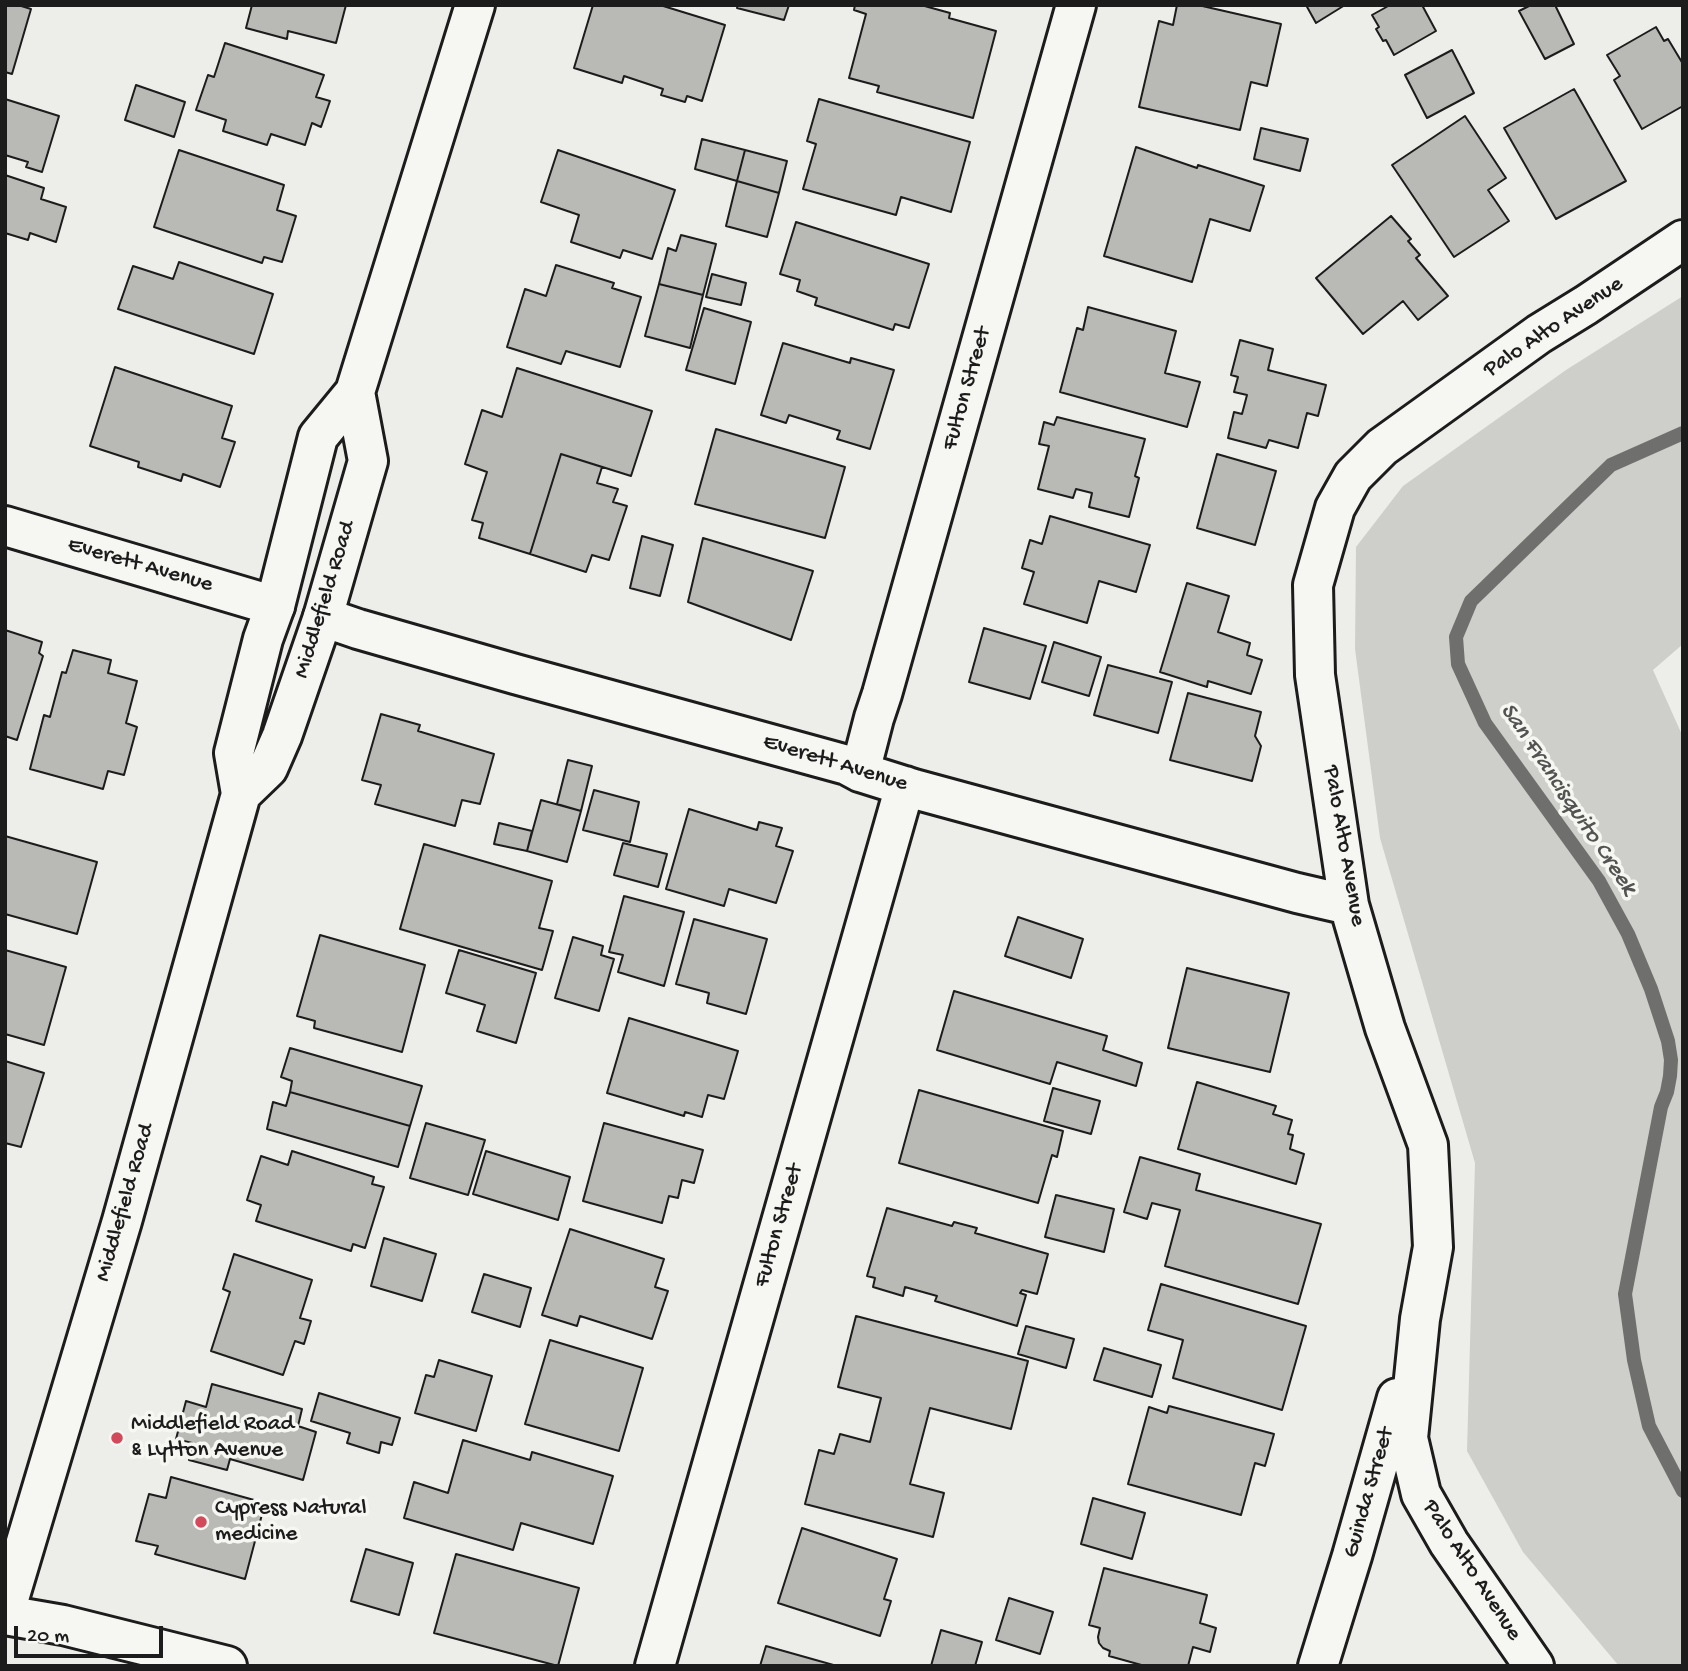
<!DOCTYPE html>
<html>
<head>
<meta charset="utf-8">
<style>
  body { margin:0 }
  #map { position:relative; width:1688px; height:1671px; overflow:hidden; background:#edede9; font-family:"Gochi Hand",sans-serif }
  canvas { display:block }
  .frame { position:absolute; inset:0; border:7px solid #1c1c1c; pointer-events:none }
  .scale { position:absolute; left:14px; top:1626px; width:149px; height:32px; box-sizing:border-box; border:4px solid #1c1c1c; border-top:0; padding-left:9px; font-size:21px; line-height:24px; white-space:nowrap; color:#1c1c1c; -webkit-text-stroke:5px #f6f6f2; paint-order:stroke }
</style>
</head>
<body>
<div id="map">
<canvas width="1688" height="1671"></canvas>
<div class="frame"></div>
<div class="scale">20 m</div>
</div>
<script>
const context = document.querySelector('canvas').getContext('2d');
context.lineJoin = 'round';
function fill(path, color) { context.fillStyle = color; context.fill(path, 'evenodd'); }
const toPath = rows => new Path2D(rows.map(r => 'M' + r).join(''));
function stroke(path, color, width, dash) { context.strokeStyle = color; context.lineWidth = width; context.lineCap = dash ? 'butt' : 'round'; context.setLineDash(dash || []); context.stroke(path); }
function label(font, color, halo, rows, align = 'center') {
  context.font = font + ' "Gochi Hand",sans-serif'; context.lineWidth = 7; context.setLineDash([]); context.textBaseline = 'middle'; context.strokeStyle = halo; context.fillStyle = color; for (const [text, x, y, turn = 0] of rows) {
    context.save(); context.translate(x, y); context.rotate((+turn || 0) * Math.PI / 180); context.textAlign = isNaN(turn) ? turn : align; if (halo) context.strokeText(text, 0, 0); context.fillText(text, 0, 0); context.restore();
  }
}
fill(toPath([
  [1683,296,1683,644,1653,670,1683,737,1683,1666,1619,1666,1523,1552,1467,1451,1475,1163,1380,838,1355,649,1356,547,1403,486,1566,370]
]), '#cececb');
stroke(toPath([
  [1683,433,1611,465,1471,601,1456,637,1458,664,1485,723,1599,881,1628,934,1651,989,1668,1041,1671,1060,1670,1076,1667,1092,1661,1107,1625,1294,1634,1360,1649,1426,1683,1491]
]), '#6f6f6d', 14);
const building = toPath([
  [5,5,18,5,31,9,12,74,5,72,5,5],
  [252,5,346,5,336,43,288,31,287,39,246,28,252,5],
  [593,5,660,5,725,25,702,101,687,96,685,102,661,95,663,89,624,76,622,83,574,68,593,5],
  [738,5,789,5,784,20,737,8,738,5],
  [855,5,921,5,950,13,949,18,996,31,973,118,877,92,879,86,849,78,866,14,854,10,855,5],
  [1177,5,1198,5,1281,24,1267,86,1251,82,1240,130,1139,107,1159,21,1173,25,1177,5],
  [1306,5,1345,5,1316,23,1306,5],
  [1390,5,1422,5,1436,31,1394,55,1386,40,1383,41,1376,29,1379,27,1372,15,1390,5],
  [1531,5,1555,5,1574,44,1545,59,1519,11,1531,5],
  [1656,27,1664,41,1668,39,1683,64,1683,106,1642,129,1614,80,1620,76,1607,55,1656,27],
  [225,43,324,75,316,97,330,101,321,127,312,123,305,145,271,134,267,145,223,131,226,120,196,110,208,75,214,77,225,43],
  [1452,50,1474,93,1427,118,1405,75,1452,50],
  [136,85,185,102,174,137,125,120,136,85],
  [1574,89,1626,181,1556,219,1504,128,1574,89],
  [5,99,59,116,42,172,26,167,28,162,5,155,5,99],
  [819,99,970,142,951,212,901,197,896,215,803,189,816,144,807,141,819,99],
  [1465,116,1506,178,1488,190,1509,221,1454,257,1392,165,1465,116],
  [1261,128,1308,139,1300,171,1254,159,1261,128],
  [702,139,745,150,737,181,695,169,702,139],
  [1136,147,1197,168,1198,165,1264,186,1250,231,1210,219,1192,282,1104,256,1136,147],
  [179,150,284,185,277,210,296,216,282,262,264,257,262,263,154,227,179,150],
  [558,150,675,190,652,259,623,250,620,258,571,242,579,215,541,202,558,150],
  [745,150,787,161,779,193,737,181,745,150],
  [5,175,44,188,41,199,66,207,56,242,30,233,28,240,5,233,5,175],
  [737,181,779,193,767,237,726,226,737,181],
  [1391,216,1411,239,1408,241,1420,255,1416,258,1448,296,1418,320,1403,301,1363,334,1316,278,1391,216],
  [796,222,929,264,909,328,895,324,893,330,815,305,817,298,797,291,800,280,780,274,796,222],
  [681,235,716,244,703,295,659,284,668,248,676,251,681,235],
  [179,262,273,294,254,354,118,309,133,266,173,279,179,262],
  [556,265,614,283,612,288,641,297,620,367,566,351,561,364,507,347,525,289,546,296,556,265],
  [712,274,746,283,741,305,706,297,712,274],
  [659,284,703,295,690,348,645,336,659,284],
  [1088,307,1176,331,1165,373,1200,382,1187,427,1060,392,1077,328,1083,330,1088,307],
  [704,308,751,322,735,384,686,370,704,308],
  [1240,340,1273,349,1268,370,1326,385,1318,416,1307,413,1298,448,1269,440,1266,448,1228,438,1234,412,1242,414,1247,395,1234,392,1238,377,1231,375,1240,340],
  [783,343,850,363,851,358,894,370,870,449,837,439,840,431,789,415,786,423,761,415,783,343],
  [115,367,232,406,222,438,235,442,220,487,183,474,181,481,138,467,139,462,90,446,115,367],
  [517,368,652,411,631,476,561,454,530,554,479,538,483,523,472,520,487,472,465,464,482,410,502,417,517,368],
  [1057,417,1145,439,1135,476,1139,478,1129,517,1089,507,1092,493,1076,489,1073,498,1038,489,1049,446,1039,444,1044,422,1054,425,1057,417],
  [716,429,845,467,825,538,695,504,716,429],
  [561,454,602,467,597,483,618,489,613,502,627,506,609,560,592,555,586,572,530,554,561,454],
  [1217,454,1276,471,1255,545,1197,528,1217,454],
  [1050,516,1150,545,1136,592,1099,581,1087,623,1024,604,1034,572,1022,568,1030,540,1042,544,1050,516],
  [642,536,673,545,660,596,630,588,642,536],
  [703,538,813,571,791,640,688,602,703,538],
  [1187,583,1229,596,1218,632,1250,643,1247,655,1262,660,1251,694,1208,681,1207,687,1160,672,1187,583],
  [984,628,1046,646,1030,699,969,682,984,628],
  [5,630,42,642,39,653,43,656,17,740,5,736,5,630],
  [1054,642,1101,657,1089,696,1042,682,1054,642],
  [73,650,111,660,108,673,137,681,126,723,137,727,124,775,108,771,103,789,30,769,44,715,50,717,62,672,66,673,73,650],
  [1108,665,1172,682,1158,733,1094,715,1108,665],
  [1188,693,1261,712,1255,736,1261,746,1252,781,1170,760,1188,693],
  [381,714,420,725,418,731,494,754,480,804,462,800,455,826,375,804,381,785,362,780,381,714],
  [568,760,592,766,581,811,557,804,568,760],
  [594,790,639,802,630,842,583,830,594,790],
  [541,800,581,811,567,862,527,851,541,800],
  [689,809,757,830,759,822,782,828,776,846,793,851,776,903,729,889,724,906,666,889,689,809],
  [499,823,532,831,527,851,494,844,499,823],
  [5,836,97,862,77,934,5,914,5,836],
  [623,843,667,854,658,887,614,875,623,843],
  [424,844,552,881,539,928,553,931,542,970,400,929,424,844],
  [624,896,684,912,664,986,618,972,623,955,609,952,624,896],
  [1018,917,1083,939,1071,978,1005,956,1018,917],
  [694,919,767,939,746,1014,707,1003,709,993,676,984,694,919],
  [320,935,425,965,402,1052,314,1028,315,1021,297,1016,320,935],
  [573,937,603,946,601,955,614,959,599,1011,555,998,573,937],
  [5,950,66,967,44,1045,5,1034,5,950],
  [459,950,536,973,516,1043,477,1031,485,1005,446,993,459,950],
  [1187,968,1289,993,1270,1072,1168,1048,1187,968],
  [954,991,1107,1036,1103,1050,1142,1063,1136,1086,1057,1062,1050,1084,937,1050,954,991],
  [629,1018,738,1051,724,1099,708,1095,702,1117,685,1112,684,1116,607,1093,629,1018],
  [290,1048,422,1086,410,1126,290,1092,292,1081,281,1077,290,1048],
  [5,1061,44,1073,21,1147,5,1143,5,1061],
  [1197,1082,1276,1106,1273,1114,1292,1120,1288,1134,1293,1135,1290,1149,1304,1154,1296,1184,1178,1149,1197,1082],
  [1053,1088,1100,1101,1091,1134,1044,1121,1053,1088],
  [919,1090,1063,1131,1057,1157,1052,1155,1038,1203,899,1163,919,1090],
  [290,1092,410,1126,398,1167,267,1129,273,1102,286,1106,290,1092],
  [426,1123,485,1140,468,1195,410,1178,426,1123],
  [604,1123,703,1150,694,1183,682,1180,678,1198,669,1196,662,1223,583,1201,604,1123],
  [292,1151,374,1177,372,1184,384,1187,365,1248,353,1244,351,1251,256,1221,261,1205,247,1200,261,1156,288,1165,292,1151],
  [486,1151,570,1177,558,1220,473,1194,486,1151],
  [1140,1157,1200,1174,1196,1190,1321,1224,1298,1304,1165,1266,1180,1210,1152,1203,1147,1219,1124,1212,1140,1157],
  [1056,1195,1114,1209,1104,1252,1045,1237,1056,1195],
  [887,1208,952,1226,954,1222,977,1228,975,1233,1048,1254,1037,1294,1022,1290,1020,1293,1026,1295,1017,1326,935,1301,937,1296,905,1287,903,1296,873,1287,875,1278,867,1276,887,1208],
  [570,1229,664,1259,655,1287,668,1291,652,1339,580,1316,577,1326,542,1315,570,1229],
  [384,1238,436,1254,422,1301,371,1286,384,1238],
  [234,1254,312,1280,300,1318,311,1321,304,1344,295,1341,283,1375,211,1351,230,1292,223,1289,234,1254],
  [484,1274,531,1288,520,1327,472,1312,484,1274],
  [1161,1284,1306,1326,1282,1410,1173,1378,1183,1340,1148,1330,1161,1284],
  [856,1316,1028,1361,1011,1429,930,1408,910,1484,944,1493,933,1537,805,1504,819,1450,834,1454,840,1434,870,1442,881,1398,838,1387,856,1316],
  [1026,1326,1074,1339,1066,1368,1018,1354,1026,1326],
  [550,1340,643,1368,619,1451,525,1424,550,1340],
  [1104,1348,1161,1365,1152,1397,1094,1380,1104,1348],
  [439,1360,492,1376,476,1431,415,1413,426,1375,434,1377,439,1360],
  [212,1384,302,1409,298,1426,316,1432,303,1480,230,1459,227,1470,189,1460,192,1443,176,1439,186,1401,206,1407,212,1384],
  [319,1393,400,1418,392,1445,381,1442,379,1453,347,1443,350,1433,311,1421,319,1393],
  [1169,1406,1274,1434,1265,1466,1255,1463,1241,1515,1128,1484,1149,1407,1167,1413,1169,1406],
  [463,1440,530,1460,532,1452,613,1476,593,1544,521,1523,513,1550,404,1518,414,1482,448,1493,463,1440],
  [171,1477,265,1503,245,1579,155,1554,158,1546,136,1541,149,1494,166,1498,171,1477],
  [1093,1498,1145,1513,1132,1559,1081,1544,1093,1498],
  [802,1528,897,1559,884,1599,891,1601,880,1636,778,1603,802,1528],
  [366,1549,413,1563,399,1615,351,1601,366,1549],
  [456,1554,579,1588,558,1666,434,1633,456,1554],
  [1104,1568,1207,1595,1200,1623,1216,1628,1210,1652,1193,1647,1188,1666,1145,1666,1109,1656,1110,1651,1103,1648,1099,1643,1098,1637,1100,1628,1089,1625,1104,1568],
  [1009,1598,1053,1612,1040,1654,996,1640,1009,1598],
  [941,1630,982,1642,975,1666,931,1666,941,1630],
  [766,1646,837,1666,760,1666,766,1646]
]);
fill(building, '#b9b9b6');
stroke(building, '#1c1c1c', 2);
const minor = toPath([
  [5,526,275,606],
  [323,617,358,629,515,674,847,765,860,772,914,789,1297,893,1349,905],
  [860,772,874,718,882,694,1076,5],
  [5,1615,63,1625,227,1666],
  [655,1666,905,786],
  [1318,1666,1352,1556,1397,1398],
  [1534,1666,1449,1543,1421,1494,1408,1438,1420,1319,1433,1247,1428,1145,1385,1028,1349,905,1315,675,1313,585,1335,508,1353,476,1382,447,1539,334,1586,305,1683,240]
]);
const secondary = toPath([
  [241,794,268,768,282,736,323,617,368,461,355,392],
  [5,1612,122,1221,241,794,234,753,263,639,275,606,318,437,355,392,475,5]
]);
stroke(minor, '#1c1c1c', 44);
stroke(secondary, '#1c1c1c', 44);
stroke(minor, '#f6f6f2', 38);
stroke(secondary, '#f6f6f2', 38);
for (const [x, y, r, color] of [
  [117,1438,7,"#d1495b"],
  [201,1522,7,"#d1495b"]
]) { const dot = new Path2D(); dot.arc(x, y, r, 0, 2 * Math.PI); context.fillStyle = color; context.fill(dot); stroke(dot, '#f6f6f2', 2.5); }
label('23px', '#1c1c1c', '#f6f6f2', [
  ["Palo Alto Avenue",1554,328,-34],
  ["Fulton Street",968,389,-74],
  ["Everett Avenue",140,566,16],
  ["Middlefield Road",326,600,-73],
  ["Everett Avenue",835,764,17],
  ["Palo Alto Avenue",1343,846,80],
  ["Middlefield Road",126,1203,-74],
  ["Fulton Street",780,1226,-74],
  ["Guinda Street",1370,1493,-74],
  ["Palo Alto Avenue",1471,1571,57]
]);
label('23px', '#1c1c1c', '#f6f6f2', [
  ["Middlefield Road",131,1425],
  ["& Lytton Avenue",131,1451],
  ["Cypress Natural",215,1509],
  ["medicine",215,1535]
], 'left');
label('italic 24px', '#535352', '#f6f6f2', [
  ["San Francisquito Creek",1567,800,56]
]);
</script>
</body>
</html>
